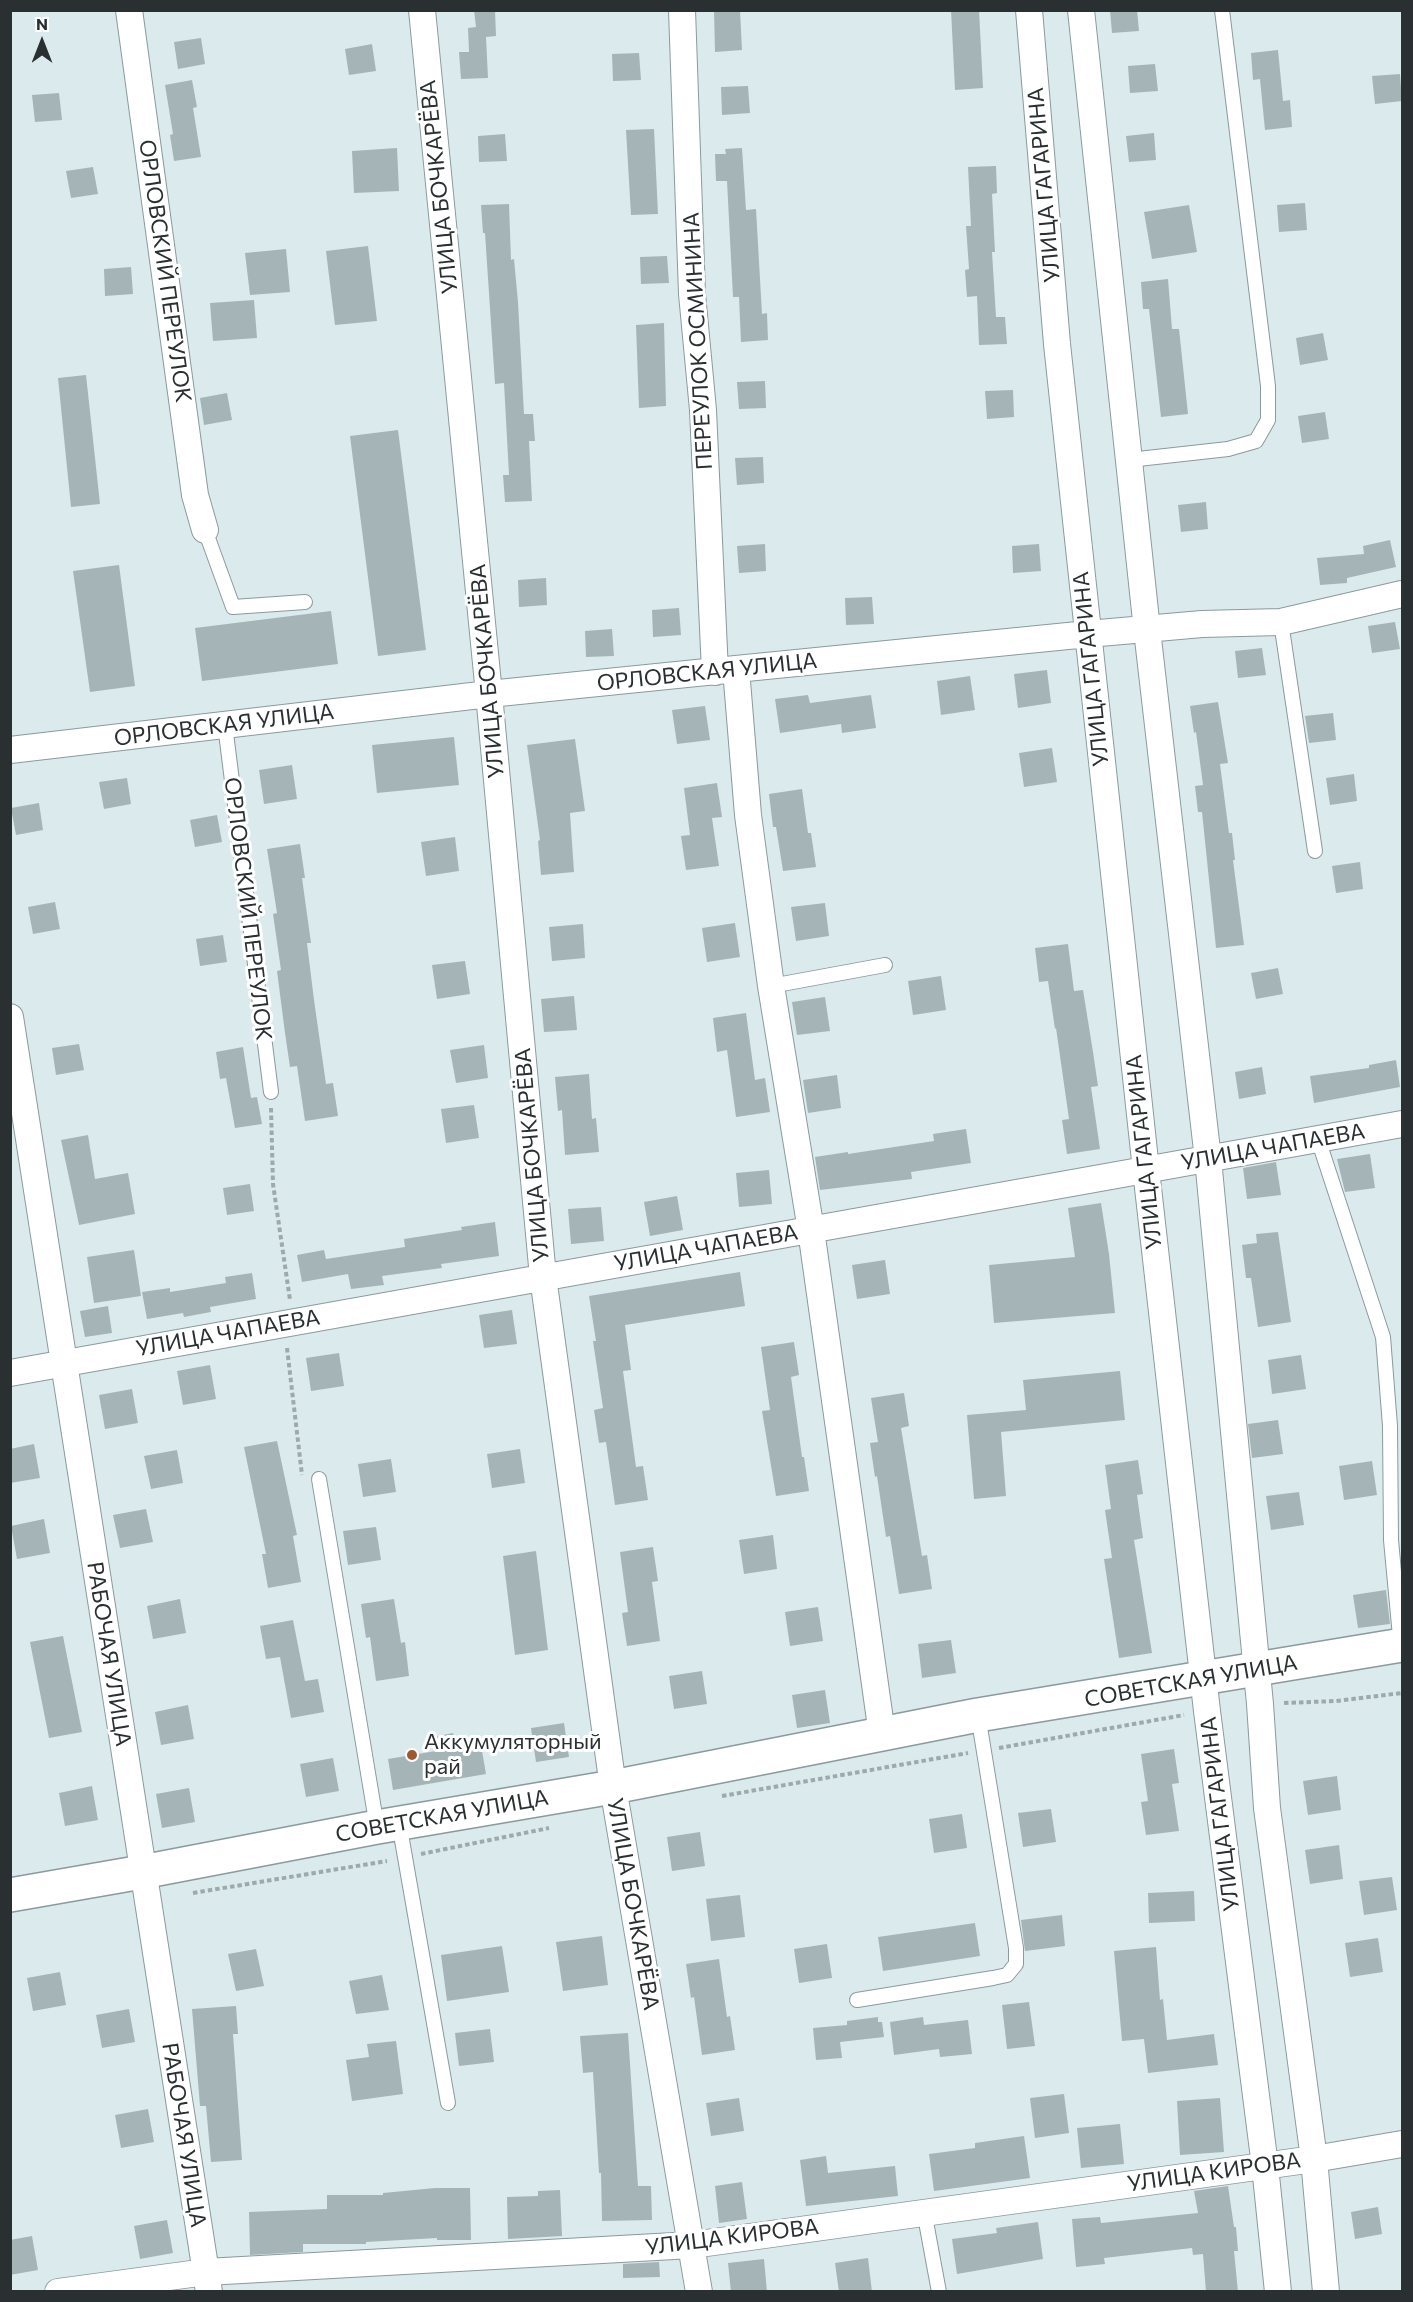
<!DOCTYPE html>
<html>
<head>
<meta charset="utf-8">
<style>
  body { margin:0 }
  #map { position:relative; width:1413px; height:2302px; overflow:hidden; background:#dbebed; font-family:Commissioner,sans-serif }
  canvas { display:block }
  .frame { position:absolute; inset:0; border:12px solid #2a3031; pointer-events:none }
  .north { position:absolute; left:12px; top:12px; width:60px; height:60px; -webkit-text-stroke:4px #fff; paint-order:stroke; rotate:0deg; font-size:16px; font-weight:700; line-height:24px; text-align:center; color:#2a3031 }
  .north::after { content:''; display:block; margin:auto; width:21px; height:27px; background:#2a3031; clip-path:polygon(50% 0,100% 100%,50% 72%,0 100%) }
</style>
</head>
<body>
<div id="map">
<canvas width="1413" height="2302"></canvas>
<div class="frame"></div>
<div class="north">N</div>
</div>
<script>
const context = document.querySelector('canvas').getContext('2d');
context.lineJoin = 'round';
function fill(path, color) { context.fillStyle = color; context.fill(path, 'evenodd'); }
const toPath = rows => new Path2D(rows.map(r => 'M' + r).join(''));
function stroke(path, color, width, dash) { context.strokeStyle = color; context.lineWidth = width; context.lineCap = dash ? 'butt' : 'round'; context.setLineDash(dash || []); context.stroke(path); }
function label(font, color, halo, rows, align = 'center') {
  context.font = font + ' Commissioner,sans-serif'; context.lineWidth = 6; context.setLineDash([]); context.textBaseline = 'middle'; context.strokeStyle = halo; context.fillStyle = color; for (const [text, x, y, turn = 0] of rows) {
    context.save(); context.translate(x, y); context.rotate((+turn || 0) * Math.PI / 180); context.textAlign = isNaN(turn) ? turn : align; if (halo) context.strokeText(text, 0, 0); context.fillText(text, 0, 0); context.restore();
  }
}
fill(toPath([
  [474,10,495,10,496,36,486,37,488,78,461,79,459,52,469,52,468,28,476,27],
  [714,10,740,10,742,50,715,52],
  [951,10,979,10,983,88,955,90],
  [1110,10,1137,10,1139,31,1112,33],
  [201,38,205,64,178,69,174,42],
  [372,44,376,71,349,75,345,49],
  [1278,50,1283,101,1290,100,1292,127,1265,130,1260,79,1253,80,1251,53],
  [639,53,641,80,613,81,612,54],
  [1155,64,1158,91,1130,93,1128,66],
  [1400,74,1402,101,1375,104,1372,76],
  [192,80,197,107,193,108,201,157,174,161,170,135,173,134,165,85],
  [748,86,750,113,722,115,721,87],
  [59,93,62,120,35,122,32,95],
  [654,129,658,214,631,215,626,130],
  [1154,133,1156,160,1129,162,1126,136],
  [505,134,507,161,479,162,478,136],
  [397,148,399,191,354,193,352,151],
  [742,148,746,210,756,209,762,314,767,313,768,340,741,342,739,297,733,297,727,181,716,181,715,154,726,154,725,149],
  [996,166,997,193,992,194,995,252,992,252,996,317,1005,317,1007,344,979,345,977,296,967,297,965,270,969,269,966,226,971,226,968,167],
  [93,167,98,194,71,198,66,171],
  [1305,203,1307,230,1279,232,1277,205],
  [509,204,511,260,514,259,518,302,524,414,533,414,535,441,529,441,532,501,505,502,503,475,509,475,504,383,495,384,485,233,483,233,481,205],
  [1189,205,1197,252,1152,259,1144,212],
  [368,246,377,321,335,325,326,251],
  [286,249,290,292,250,295,245,253],
  [667,256,669,283,641,284,640,257],
  [131,267,133,294,105,296,104,269],
  [1168,279,1172,329,1179,329,1188,414,1161,417,1149,309,1143,309,1141,282],
  [254,300,257,338,213,341,210,303],
  [664,323,666,406,639,408,636,325],
  [1323,333,1328,360,1300,365,1296,338],
  [86,375,100,504,71,507,58,378],
  [765,381,766,408,739,409,737,382],
  [1013,390,1014,417,987,419,985,391],
  [227,393,232,420,204,425,200,398],
  [1325,412,1329,439,1302,443,1298,416],
  [398,430,426,650,378,656,350,436],
  [763,457,764,483,737,485,735,458],
  [1206,502,1208,529,1181,532,1178,505],
  [1390,540,1396,567,1347,578,1347,583,1320,585,1317,558,1364,554,1363,546],
  [765,544,766,571,739,573,737,546],
  [1039,544,1041,571,1013,573,1012,546],
  [119,565,135,686,90,692,73,571],
  [546,578,547,605,519,607,518,580],
  [872,597,874,624,846,625,845,598],
  [679,608,681,635,653,637,652,610],
  [331,611,338,664,202,681,195,628],
  [1395,622,1400,649,1372,653,1368,626],
  [612,629,614,656,586,657,585,631],
  [1262,648,1266,675,1238,678,1235,651],
  [1047,670,1051,703,1018,708,1014,674],
  [970,676,975,710,941,715,937,681],
  [808,695,810,703,871,695,876,728,842,733,841,724,780,733,775,699],
  [1218,702,1228,763,1220,764,1229,833,1232,833,1235,860,1233,860,1244,945,1216,948,1202,812,1198,812,1195,786,1203,785,1196,732,1194,733,1190,706],
  [705,706,710,740,677,744,672,710],
  [1333,713,1336,740,1309,743,1305,716],
  [454,737,459,785,377,793,372,745],
  [575,739,585,811,570,813,574,872,541,875,538,841,540,840,527,745],
  [1052,748,1057,782,1024,787,1019,753],
  [292,765,297,799,264,804,259,770],
  [1354,774,1357,801,1330,805,1326,778],
  [127,778,131,804,104,809,99,782],
  [717,783,722,817,712,818,719,866,686,870,681,836,690,835,684,788],
  [802,789,808,833,811,833,816,867,783,871,776,827,773,827,769,794],
  [39,803,43,830,16,835,11,808],
  [217,815,222,842,195,847,190,820],
  [455,837,459,871,426,876,421,842],
  [300,844,305,878,302,878,311,943,307,943,314,1000,326,1084,333,1083,338,1116,305,1121,297,1066,290,1067,285,1033,277,971,281,970,273,914,277,913,267,849],
  [1360,862,1363,889,1336,893,1332,866],
  [55,902,60,929,33,934,28,907],
  [825,903,829,936,796,941,791,907],
  [735,923,740,957,707,962,702,928],
  [583,924,585,958,552,961,549,927],
  [223,935,227,962,200,966,196,939],
  [1068,944,1074,991,1083,990,1093,1052,1098,1086,1091,1087,1100,1149,1067,1154,1062,1120,1069,1119,1056,1028,1055,1029,1048,981,1039,982,1035,948],
  [465,961,470,994,437,999,432,965],
  [1278,968,1283,994,1256,999,1251,973],
  [941,976,946,1010,913,1015,908,981],
  [574,996,577,1030,544,1032,541,999],
  [825,997,830,1031,797,1035,792,1002],
  [746,1013,755,1080,765,1078,770,1112,736,1117,727,1050,717,1052,713,1018],
  [79,1044,84,1070,56,1075,52,1048],
  [484,1045,488,1078,456,1083,450,1050],
  [243,1047,251,1098,257,1097,262,1124,235,1128,226,1078,220,1079,216,1052],
  [1396,1060,1400,1087,1314,1103,1310,1076,1369,1068,1369,1065],
  [1262,1067,1266,1094,1239,1099,1235,1072],
  [589,1074,592,1119,596,1118,599,1152,565,1155,562,1110,558,1111,555,1077],
  [837,1075,841,1108,808,1113,803,1080],
  [474,1105,479,1138,446,1143,441,1109],
  [966,1129,971,1163,911,1172,912,1179,820,1190,815,1157,848,1152,848,1154,934,1141,933,1134],
  [88,1135,95,1179,128,1173,135,1214,79,1225,61,1140],
  [1370,1154,1375,1188,1345,1192,1337,1159],
  [1276,1162,1281,1195,1247,1199,1243,1168],
  [769,1170,772,1204,739,1207,736,1173],
  [250,1184,254,1211,227,1215,223,1188],
  [677,1196,683,1230,650,1236,644,1202],
  [1101,1203,1109,1254,1115,1313,994,1323,989,1265,1075,1257,1068,1208],
  [601,1207,604,1241,571,1244,568,1209],
  [495,1222,499,1256,441,1264,442,1268,382,1276,384,1285,351,1289,348,1274,302,1282,297,1255,324,1250,326,1259,405,1247,404,1239,462,1230,461,1227],
  [1278,1232,1291,1322,1258,1327,1251,1278,1246,1278,1242,1245,1257,1243,1256,1234],
  [134,1250,141,1296,94,1303,87,1257],
  [885,1260,890,1294,857,1299,852,1265],
  [740,1272,745,1306,625,1325,631,1370,623,1371,636,1467,643,1466,648,1500,615,1505,606,1442,599,1443,594,1410,603,1408,593,1341,596,1341,589,1296],
  [252,1273,256,1299,210,1307,211,1312,184,1317,183,1313,147,1319,142,1292,170,1288,170,1292,226,1283,225,1277],
  [108,1306,112,1333,85,1337,80,1311],
  [512,1310,517,1344,484,1348,479,1315],
  [794,1342,799,1375,791,1377,802,1457,804,1457,809,1491,776,1496,762,1411,770,1410,761,1347],
  [339,1353,344,1386,311,1391,306,1358],
  [1301,1355,1306,1389,1272,1394,1268,1360],
  [210,1365,216,1399,183,1405,177,1371],
  [1120,1371,1125,1420,1001,1432,1006,1496,974,1499,967,1415,1026,1410,1023,1380],
  [132,1389,138,1423,105,1429,99,1395],
  [904,1393,909,1426,901,1428,922,1556,927,1555,932,1589,899,1594,890,1536,886,1537,877,1476,875,1477,870,1443,878,1442,871,1398],
  [1278,1420,1283,1454,1252,1458,1248,1424],
  [277,1441,297,1535,293,1536,301,1582,268,1588,262,1554,266,1554,244,1447],
  [34,1444,40,1478,10,1483,10,1449],
  [520,1449,525,1483,492,1488,487,1454],
  [177,1450,183,1483,151,1489,144,1456],
  [391,1459,396,1492,363,1497,358,1464],
  [1138,1460,1143,1494,1137,1495,1143,1538,1134,1540,1152,1653,1119,1658,1104,1559,1112,1558,1105,1510,1111,1509,1105,1465],
  [1372,1461,1377,1495,1344,1500,1339,1466],
  [1299,1492,1304,1525,1271,1530,1266,1496],
  [146,1509,153,1542,120,1548,113,1515],
  [44,1519,50,1553,17,1559,11,1526],
  [376,1527,381,1560,348,1565,343,1531],
  [773,1535,777,1569,744,1574,739,1540],
  [653,1547,658,1581,652,1582,660,1641,627,1646,622,1613,628,1612,620,1552],
  [536,1551,548,1650,515,1655,503,1556],
  [1386,1590,1390,1624,1358,1628,1353,1595],
  [180,1599,186,1633,153,1639,147,1606],
  [394,1599,401,1643,405,1642,409,1676,376,1681,370,1637,366,1638,361,1604],
  [818,1607,823,1641,790,1646,785,1612],
  [293,1620,305,1681,318,1679,324,1712,291,1718,280,1657,266,1659,260,1626],
  [63,1636,82,1732,49,1738,30,1642],
  [951,1640,956,1673,922,1678,918,1644],
  [702,1671,707,1704,674,1709,669,1676],
  [825,1690,830,1723,797,1728,792,1695],
  [188,1705,194,1739,161,1745,155,1712],
  [564,1723,569,1757,536,1762,531,1728],
  [453,1733,456,1750,481,1745,486,1774,393,1790,388,1759,436,1751,433,1737],
  [1174,1749,1179,1783,1172,1784,1179,1831,1146,1835,1141,1802,1148,1801,1141,1754],
  [333,1758,339,1791,306,1797,300,1764],
  [1337,1776,1341,1810,1308,1815,1303,1781],
  [92,1786,98,1820,65,1826,59,1793],
  [189,1788,195,1822,162,1828,156,1794],
  [1051,1809,1056,1842,1023,1847,1018,1813],
  [962,1814,967,1848,934,1853,929,1819],
  [700,1832,705,1866,672,1871,667,1837],
  [1339,1845,1343,1879,1310,1884,1305,1850],
  [1392,1877,1397,1910,1364,1915,1359,1881],
  [1194,1891,1195,1921,1149,1923,1148,1893],
  [740,1895,745,1937,711,1941,706,1899],
  [1062,1915,1065,1946,1025,1951,1021,1920],
  [975,1923,980,1956,883,1971,878,1937],
  [602,1936,608,1985,563,1991,556,1942],
  [1378,1938,1383,1972,1350,1977,1345,1943],
  [827,1944,832,1978,799,1983,794,1949],
  [502,1946,509,1992,447,2001,441,1955],
  [1156,1947,1160,2000,1163,1999,1167,2040,1214,2034,1218,2065,1148,2073,1144,2039,1122,2041,1114,1951],
  [256,1949,264,1986,236,1991,228,1954],
  [719,1959,727,2017,730,2016,735,2050,702,2055,694,1997,691,1998,686,1964],
  [60,1972,66,2005,33,2011,27,1978],
  [382,1975,389,2010,356,2014,349,1981],
  [1029,2002,1035,2046,1007,2049,1002,2005],
  [236,2006,238,2034,233,2034,242,2160,211,2162,206,2106,200,2106,192,2009],
  [129,2009,135,2042,102,2048,96,2015],
  [878,2017,878,2022,882,2022,884,2037,840,2042,842,2058,816,2060,813,2028,847,2025,847,2021],
  [923,2017,924,2025,968,2020,972,2054,940,2057,939,2049,894,2055,890,2022],
  [490,2029,494,2062,459,2066,455,2033],
  [628,2033,638,2186,651,2186,652,2220,602,2221,601,2173,599,2173,593,2072,583,2073,580,2036],
  [396,2041,403,2094,352,2101,346,2060,369,2057,367,2044],
  [1064,2094,1069,2133,1035,2138,1030,2098],
  [739,2098,744,2131,711,2136,706,2103],
  [1220,2098,1224,2152,1180,2155,1177,2101],
  [148,2109,154,2142,121,2148,115,2115],
  [1120,2124,1124,2164,1081,2168,1077,2128],
  [1024,2136,1030,2178,934,2191,929,2154,975,2148,975,2143],
  [826,2156,828,2173,895,2166,898,2196,806,2206,800,2160],
  [742,2182,747,2219,719,2223,715,2186],
  [1228,2186,1234,2227,1236,2227,1238,2251,1234,2251,1238,2292,1206,2292,1203,2254,1193,2255,1192,2248,1104,2258,1105,2264,1076,2267,1072,2219,1100,2217,1101,2223,1198,2213,1194,2191],
  [435,2188,470,2188,471,2240,437,2240,437,2238,366,2242,366,2244,303,2244,303,2252,250,2255,249,2212,327,2209,327,2195,383,2195,383,2193],
  [560,2190,562,2236,508,2239,507,2197,538,2196,538,2191],
  [1378,2207,1382,2234,1355,2239,1351,2212],
  [167,2220,173,2253,140,2259,134,2226],
  [1038,2222,1043,2259,957,2274,952,2239,997,2233,996,2228],
  [32,2236,38,2270,10,2275,10,2240],
  [868,2258,872,2292,839,2292,835,2263],
  [764,2259,767,2292,731,2292,728,2263],
  [659,2262,660,2277,623,2278,623,2264]
]), '#a5b5b7');
const lane = toPath([
  [1129,460,1228,449,1256,441,1268,420,1268,386,1222,10],
  [205,530,233,607,305,602],
  [1281,622,1315,851],
  [225,725,271,1092],
  [771,986,885,965],
  [1318,1139,1383,1337,1390,1426,1391,1540,1401,1647],
  [319,1479,377,1827],
  [399,1823,448,2103],
  [857,2000,993,1978,1007,1975,1016,1964,1016,1948,978,1715],
  [924,2211,939,2292]
]);
const street = toPath([
  [129,10,195,495,205,530],
  [422,10,489,694,543,1277,613,1787,699,2292],
  [682,10,692,294,703,410,715,672],
  [1029,10,1057,344,1146,1170,1207,1711,1265,2166,1278,2292],
  [1081,10,1147,630,1208,1159,1260,1704,1267,1808,1314,2159,1326,2292],
  [736,669,748,815,771,986,811,1230,882,1734],
  [10,750,489,694,736,669,1088,634,1202,624,1281,622,1402,594],
  [10,1017,209,2292],
  [10,1373,1402,1124],
  [58,2292,206,2272,692,2245,1314,2159,1402,2144]
]);
const secondary = toPath([
  [10,1895,142,1872,377,1827,613,1787,978,1715,1402,1645]
]);
stroke(lane, '#8b9a9c', 16);
stroke(street, '#8b9a9c', 28);
stroke(secondary, '#8b9a9c', 36);
stroke(toPath([
  [271,1108,273,1184,290,1300],
  [287,1348,302,1475],
  [1284,1703,1336,1701,1402,1693],
  [999,1748,1184,1715],
  [722,1796,968,1753],
  [421,1854,549,1828],
  [193,1893,387,1861]
]), '#9daaab', 4, [4.5, 3]);
stroke(lane, '#fff', 14);
stroke(street, '#fff', 26);
stroke(secondary, '#fff', 33);
for (const [x, y, r, color] of [
  [412,1755,6,"#9e582e"]
]) { const dot = new Path2D(); dot.arc(x, y, r, 0, 2 * Math.PI); context.fillStyle = color; context.fill(dot); stroke(dot, '#fff', 2); }
label('22px', '#2a3031', '#fff', [
  ["УЛИЦА ГАГАРИНА",1044,185,-95],
  ["УЛИЦА БОЧКАРЁВА",439,187,-96],
  ["ОРЛОВСКИЙ ПЕРЕУЛОК",165,271,82],
  ["ПЕРЕУЛОК ОСМИНИНА",698,341,-93],
  ["УЛИЦА ГАГАРИНА",1091,669,-96],
  ["УЛИЦА БОЧКАРЁВА",487,671,-95],
  ["ОРЛОВСКАЯ УЛИЦА",707,672,-6],
  ["ОРЛОВСКАЯ УЛИЦА",224,725,-7],
  ["ОРЛОВСКИЙ ПЕРЕУЛОК",248,909,83],
  ["УЛИЦА ЧАПАЕВА",1273,1147,-10],
  ["УЛИЦА ГАГАРИНА",1144,1152,-96],
  ["УЛИЦА БОЧКАРЁВА",532,1155,-95],
  ["УЛИЦА ЧАПАЕВА",706,1248,-10],
  ["УЛИЦА ЧАПАЕВА",228,1333,-10],
  ["РАБОЧАЯ УЛИЦА",109,1654,81],
  ["СОВЕТСКАЯ УЛИЦА",1191,1681,-10],
  ["УЛИЦА ГАГАРИНА",1220,1814,-97],
  ["СОВЕТСКАЯ УЛИЦА",442,1816,-10],
  ["УЛИЦА БОЧКАРЁВА",633,1904,80],
  ["РАБОЧАЯ УЛИЦА",184,2135,81],
  ["УЛИЦА КИРОВА",1214,2172,-8],
  ["УЛИЦА КИРОВА",732,2237,-7]
]);
label('22px', '#2a3031', '#fff', [
  ["Аккумуляторный",424,1742],
  ["рай",424,1767]
], 'left');
</script>
</body>
</html>
